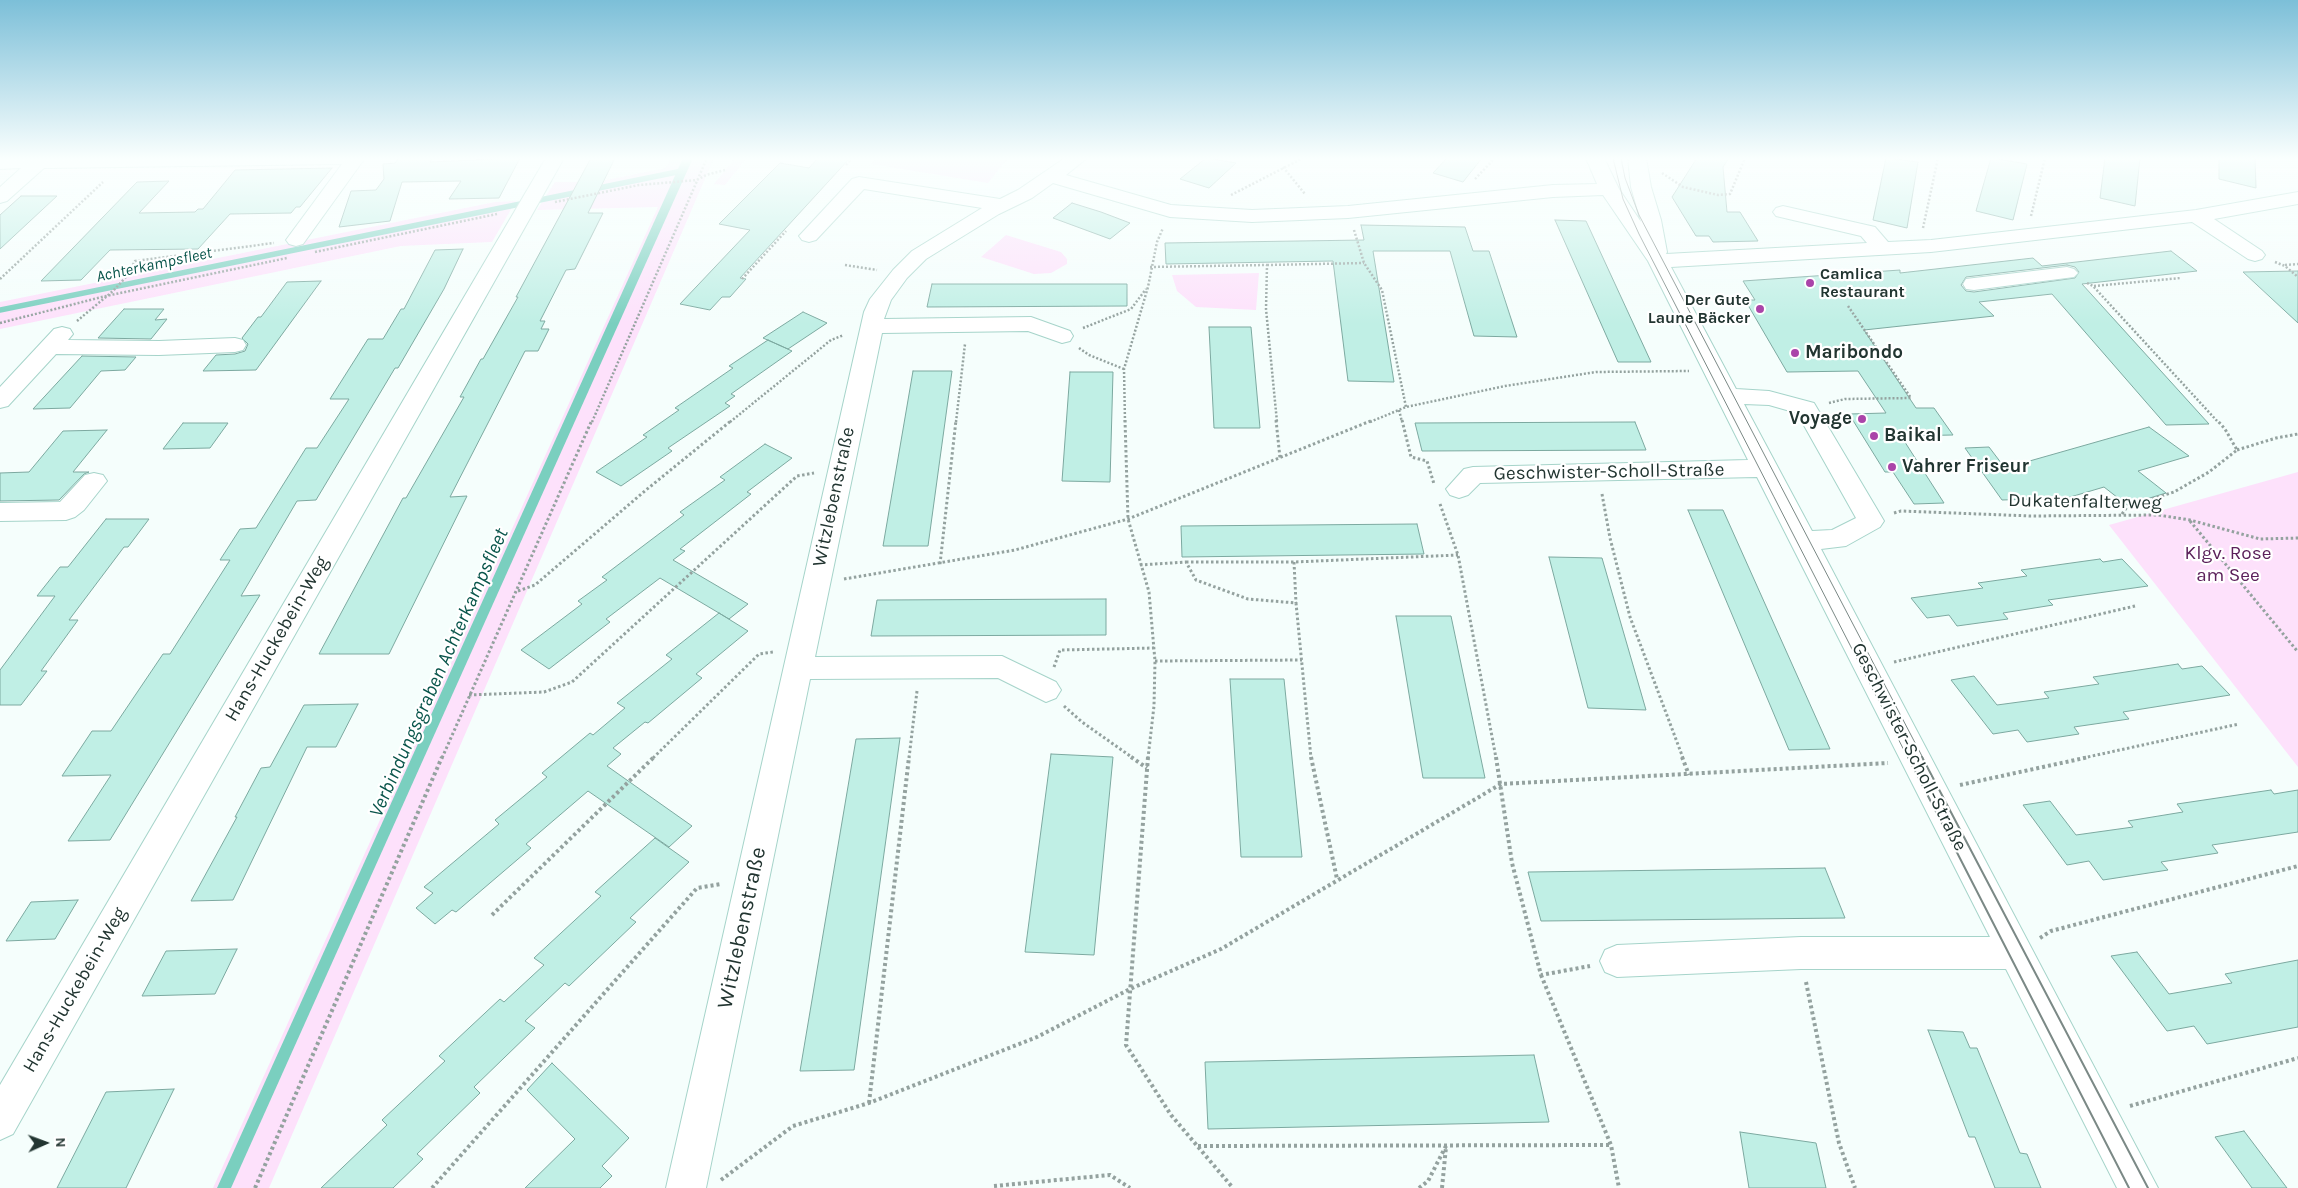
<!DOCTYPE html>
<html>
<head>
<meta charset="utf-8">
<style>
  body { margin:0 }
  #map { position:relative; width:2298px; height:1188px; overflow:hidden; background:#f5fefc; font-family:Karla,sans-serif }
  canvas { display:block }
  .north { position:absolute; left:20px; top:1118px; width:50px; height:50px; -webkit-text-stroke:4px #fff; paint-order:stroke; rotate:88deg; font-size:14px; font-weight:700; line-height:20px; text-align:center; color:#223531 }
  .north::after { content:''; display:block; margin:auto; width:18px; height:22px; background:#223531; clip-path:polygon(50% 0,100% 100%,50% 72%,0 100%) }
</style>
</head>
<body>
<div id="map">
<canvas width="2298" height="1188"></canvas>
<div class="north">N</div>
</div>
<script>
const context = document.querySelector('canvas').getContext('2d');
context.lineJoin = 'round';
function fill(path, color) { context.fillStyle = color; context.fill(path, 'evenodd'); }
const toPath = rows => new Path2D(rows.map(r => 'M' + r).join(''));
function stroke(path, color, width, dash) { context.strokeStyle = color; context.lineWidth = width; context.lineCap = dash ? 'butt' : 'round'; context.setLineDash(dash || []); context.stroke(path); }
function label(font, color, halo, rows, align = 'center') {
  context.font = font + ' Karla,sans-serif'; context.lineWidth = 4.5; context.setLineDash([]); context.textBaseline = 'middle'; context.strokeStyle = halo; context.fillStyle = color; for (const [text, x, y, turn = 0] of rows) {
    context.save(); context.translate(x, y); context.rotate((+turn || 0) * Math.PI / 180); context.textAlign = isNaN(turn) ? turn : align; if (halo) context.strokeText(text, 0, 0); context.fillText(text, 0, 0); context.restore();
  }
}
fill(toPath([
  [671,158,714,158,269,1188,213,1188,658,207,537,210,555,182,596,182,666,168],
  [735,158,747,158,725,185,714,184],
  [877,158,1008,158,988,183,871,164],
  [516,201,492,242,401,246,0,329,0,302,495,202],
  [1006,235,1061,252,1067,259,1067,264,1051,273,1034,274,981,257],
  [1259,273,1256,310,1196,307,1177,291,1172,275],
  [2298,472,2298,767,2109,525]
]), '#fde1fb');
fill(toPath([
  [683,158,693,158,231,1188,217,1188]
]), '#7acfbf');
stroke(toPath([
  [0,310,682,171]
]), '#7acfbf', 5.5);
const building = toPath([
  [399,158,433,158,430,162,520,158,499,198,449,199,461,181,402,182,390,221,339,227,351,191,376,190,384,179,383,164,395,163,399,158],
  [591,158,615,158,588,213,603,213,575,269,566,270,540,321,545,321,541,329,549,329,538,351,525,351,450,497,467,496,389,654,319,654,403,498,406,498,464,397,460,397,481,359,483,359,518,297,516,297,591,158],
  [818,158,850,158,740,278,746,279,730,297,722,297,710,310,680,304,750,230,719,224,780,163,809,168,818,158],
  [1206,158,1236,163,1209,188,1180,179,1206,158],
  [1447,158,1482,158,1463,182,1433,173,1447,158],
  [1697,158,1729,158,1723,167,1727,212,1740,212,1758,241,1713,242,1709,236,1696,236,1672,197,1697,158],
  [1886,158,1918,162,1907,228,1873,220,1886,158],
  [1991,158,2027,164,2013,220,1976,211,1991,158],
  [2105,158,2140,158,2135,206,2100,198,2105,158],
  [2219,158,2255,158,2256,188,2219,179,2219,158],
  [332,168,300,207,296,207,291,213,230,214,198,249,110,250,81,280,41,281,137,182,169,181,139,213,195,212,198,209,203,209,235,170,332,168],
  [21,196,57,196,0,249,0,215,21,196],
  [1072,203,1101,212,1130,223,1110,239,1053,218,1072,203],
  [1555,220,1586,221,1651,362,1618,362,1555,220],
  [1361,225,1465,227,1473,251,1489,251,1517,337,1474,336,1450,251,1373,251,1394,382,1348,381,1333,261,1166,264,1165,243,1364,240,1361,225],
  [463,249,444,289,398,368,395,368,316,500,297,501,241,596,260,595,110,840,68,841,111,775,62,776,92,731,111,731,163,654,170,654,230,560,220,560,240,529,256,528,306,448,317,448,349,399,330,399,368,339,383,339,401,309,404,309,435,250,463,249],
  [2171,251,2197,271,2082,284,2209,424,2166,425,2052,294,1979,302,1994,316,1864,330,1916,408,1934,408,1953,435,1901,436,1944,503,1914,504,1893,472,1885,472,1849,414,1886,413,1858,371,1787,372,1745,300,1755,300,1743,281,1900,270,1900,273,2033,258,2042,266,2171,251],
  [2067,265,2075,267,2079,272,2075,278,1974,292,1966,291,1961,285,1966,277,2067,265],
  [2298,271,2298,323,2243,272,2298,271],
  [321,281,256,370,203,371,216,355,235,354,245,351,248,344,242,338,258,317,261,317,287,282,321,281],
  [932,284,1127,284,1127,306,927,307,932,284],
  [124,309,164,309,155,320,167,319,151,339,98,338,124,309],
  [803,312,827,323,788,349,763,338,803,312],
  [1209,327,1251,327,1260,428,1214,428,1209,327],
  [768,340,792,351,731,394,735,396,725,403,730,406,668,448,672,451,621,486,596,472,647,437,643,435,679,410,675,408,733,368,729,366,768,340],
  [82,356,136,357,125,370,101,371,70,408,33,409,82,356],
  [913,371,952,371,928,546,883,546,913,371],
  [1070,372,1113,372,1110,482,1062,481,1070,372],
  [1635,422,1646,450,1422,451,1415,423,1635,422],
  [183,423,228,423,210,448,163,449,183,423],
  [2149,427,2189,456,2138,471,2166,493,2127,505,2104,487,2067,498,2002,500,1965,448,1989,447,2005,468,2149,427],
  [107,430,73,472,89,472,84,474,59,500,0,501,0,473,29,472,63,431,107,430],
  [765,444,792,458,747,492,751,494,680,549,685,551,673,560,748,604,729,619,660,578,606,619,610,622,549,669,521,650,582,604,578,601,607,580,602,577,684,515,680,512,725,480,720,477,765,444],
  [1688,510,1723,510,1830,749,1789,750,1688,510],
  [106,519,149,519,128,547,124,547,69,620,78,620,41,671,47,671,21,705,0,705,0,670,55,596,37,596,60,567,68,567,106,519],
  [1417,524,1424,554,1182,557,1181,526,1417,524],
  [1549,557,1602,558,1646,710,1588,708,1549,557],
  [2100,559,2103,562,2122,559,2148,586,2048,600,2053,605,2003,613,2008,619,1957,626,1949,615,1927,618,1911,598,1983,588,1978,583,2027,576,2021,570,2100,559],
  [1106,599,1106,635,871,636,877,600,1106,599],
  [719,613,748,631,696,674,702,678,648,723,645,722,613,748,621,754,607,766,692,826,669,847,588,791,526,844,531,848,456,912,452,910,435,924,416,908,433,893,424,887,499,824,495,820,547,777,542,773,590,733,593,735,625,708,617,703,672,659,666,655,719,613],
  [1396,616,1451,616,1485,778,1423,778,1396,616],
  [2178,664,2182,669,2202,666,2230,695,2123,712,2129,719,2074,727,2079,734,2027,742,2018,730,1993,734,1951,680,1974,676,1997,705,2049,698,2044,692,2099,684,2093,677,2178,664],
  [1230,679,1284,679,1302,857,1241,857,1230,679],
  [358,704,336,747,307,747,233,900,191,901,237,817,235,817,261,768,270,767,304,705,358,704],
  [900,738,854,1070,800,1071,856,739,900,738],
  [1051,754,1113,757,1094,955,1025,952,1051,754],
  [2271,790,2274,794,2298,790,2298,832,2212,845,2218,853,2161,862,2168,870,2103,880,2089,861,2067,865,2023,805,2050,801,2076,835,2133,827,2128,821,2183,812,2177,804,2271,790],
  [655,838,689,862,630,918,636,922,569,986,565,983,525,1021,535,1028,474,1087,480,1093,417,1154,423,1159,393,1188,321,1188,387,1125,382,1120,445,1061,439,1056,500,999,504,1002,544,965,534,958,601,896,595,892,655,838],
  [1825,868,1845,918,1541,921,1528,872,1825,868],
  [78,900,55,939,6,941,31,902,78,900],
  [237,949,215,994,142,996,166,951,237,949],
  [2137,952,2169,994,2232,983,2225,974,2298,960,2298,1027,2207,1044,2194,1026,2167,1031,2111,956,2137,952],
  [1928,1030,1963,1032,1970,1048,1977,1048,2020,1153,2027,1154,2041,1188,1995,1188,1975,1137,1969,1137,1928,1030],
  [1534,1055,1549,1122,1208,1129,1205,1062,1534,1055],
  [552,1063,629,1138,602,1166,612,1176,600,1188,525,1188,575,1139,527,1090,552,1063],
  [174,1089,126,1188,57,1188,106,1092,174,1089],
  [2244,1131,2287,1188,2252,1188,2215,1137,2244,1131],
  [1740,1132,1816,1143,1826,1188,1749,1188,1740,1132]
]);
fill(building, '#c0efe5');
stroke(building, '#7ca9a0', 1);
const minor = toPath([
  [0,158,365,158,303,244,296,246,289,244,286,240,342,164,44,168,7,201,0,203,0,187,21,168,0,169,0,158],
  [546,158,564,158,13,1134,0,1140,0,1085,546,158],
  [1065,158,1087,158,1066,175,1171,205,1252,210,1348,206,1553,185,1597,184,1586,158,1604,158,1619,189,1641,222,1631,187,1628,158,1646,158,1651,187,1661,220,1667,252,1666,254,1867,243,1861,236,1776,216,1773,212,1776,208,1783,206,1875,227,1888,242,1931,240,2196,210,2298,192,2298,204,2214,219,2262,251,2265,255,2262,259,2255,261,2248,259,2192,222,1931,252,1671,267,1736,389,1769,391,1814,403,1884,521,1880,527,1846,546,1821,549,2158,1188,2117,1188,2006,969,1801,969,1617,977,1605,972,1600,961,1605,950,1617,945,1801,937,1990,937,1757,477,1480,483,1468,495,1459,498,1450,495,1446,489,1464,469,1473,467,1748,460,1648,261,1603,195,1553,197,1348,218,1252,222,1170,217,1053,183,1032,198,999,214,926,259,907,278,891,300,884,319,1031,317,1070,331,1073,336,1070,341,1062,343,1028,331,882,333,815,657,1002,656,1056,682,1061,690,1056,698,1046,702,998,678,810,679,706,1188,666,1188,864,312,870,299,893,270,912,251,982,208,864,189,816,240,809,242,802,240,799,236,852,179,859,177,1000,199,1018,190,1065,158],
  [1744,404,1769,405,1797,413,1856,518,1832,530,1812,531,1744,404],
  [2067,267,2074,269,2078,273,2074,277,1974,290,1966,289,1963,284,1966,279,1974,278,2067,267],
  [62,327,70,329,73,334,68,340,159,341,235,338,243,340,246,345,243,350,235,352,159,355,56,354,8,406,0,408,0,387,54,329,62,327],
  [94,473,103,475,107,481,84,510,75,517,66,520,0,521,0,503,60,502,85,475,94,473]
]);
stroke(minor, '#a6d4ca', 2);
stroke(toPath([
  [846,165,852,158],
  [1283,167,1305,194],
  [1662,173,1683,187,1718,195,1730,194,1745,158],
  [1475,179,1495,158],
  [1231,195,1303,158],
  [555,202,639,185,697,180,706,175,725,170],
  [2031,216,2045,158],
  [1923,228,1938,158],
  [1354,230,1364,263,1382,290,1406,407],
  [315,252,497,214],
  [2275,262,2285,266,2298,277],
  [845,265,877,270],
  [1267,265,1364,263],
  [2285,265,2298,264],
  [1150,267,1267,265,1266,309,1277,422],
  [0,279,103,182],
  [742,279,786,231],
  [2087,283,2093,286,2218,422],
  [2094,286,2181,278],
  [77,321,113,291,127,276,135,261,274,243],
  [0,323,106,296,287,258],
  [1083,328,1131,309,1146,289],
  [1079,348,1089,355,1124,369],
  [1829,403,1845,399,1911,398,1848,306],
  [1399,410,1402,422],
  [592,422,707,158],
  [730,422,831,340,844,335],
  [956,422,965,344],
  [1125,422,1124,369,1148,287,1157,242,1163,228],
  [1370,422,1406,407,1505,386,1596,372,1689,371]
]), '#94a29f', 2.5, [2, 2]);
stroke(toPath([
  [1125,420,1128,519,1149,592,1155,661,1154,706,1148,758],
  [1276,420,1280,458],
  [1402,420,1411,457,1427,461,1434,484],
  [2237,450,2276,438,2298,434],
  [1602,494,1610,538,1630,617,1683,758],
  [1440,504,1458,555,1496,758],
  [1894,513,1901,511,2031,516,2158,515,2190,520,2260,539,2298,538],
  [2122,514,2127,507,2174,492,2209,472,2237,450,2225,429,2217,420],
  [2190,521,2298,652],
  [1186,562,1294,562,1458,555],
  [1294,562,1296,603],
  [940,564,956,420],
  [1140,565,1186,562,1196,580,1248,599,1296,603,1311,758],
  [844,579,1015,550,1128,519,1373,420],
  [518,591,535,585,646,490,732,420],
  [1155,661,1302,660],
  [1894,662,2135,606],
  [1054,667,1060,650,1154,648],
  [469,695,544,692,572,682,797,476,814,473],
  [1064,706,1082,722,1133,758],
  [442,758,592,420],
  [653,758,759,654,773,652],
  [909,758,917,691],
  [2083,758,2239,724]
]), '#94a29f', 3, [2.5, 2.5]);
stroke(toPath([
  [1131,757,1147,768],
  [1148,757,1126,1045,1171,1115,1233,1188],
  [1311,757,1337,879],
  [1496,757,1512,863,1541,975,1590,966],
  [1682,757,1689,775],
  [1960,785,2089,757],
  [492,915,654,757],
  [2040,938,2051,931,2298,866],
  [1541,975,1611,1145,1619,1188],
  [1806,982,1839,1143,1855,1188],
  [869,1103,909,757],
  [2130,1106,2298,1058],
  [1198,1146,1611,1145],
  [721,1180,793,1126,869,1103,1037,1037,1130,989,1221,949,1501,784,1888,763],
  [994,1186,1110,1175,1130,1188],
  [255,1188,442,757],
  [432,1188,697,888,721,884],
  [1419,1188,1428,1181,1447,1144],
  [1442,1188,1446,1147]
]), '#94a29f', 4, [3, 3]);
fill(minor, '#fff');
stroke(toPath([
  [1613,158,1623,199,1639,234,1908,758],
  [1621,158,1625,178,1639,215,1923,758]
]), '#7b8986', 1);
stroke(toPath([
  [1908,757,2129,1188],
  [1922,757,2148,1188]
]), '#7b8986', 2);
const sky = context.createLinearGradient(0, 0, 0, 324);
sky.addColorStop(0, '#7cbfd8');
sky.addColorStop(0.49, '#fafffe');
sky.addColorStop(1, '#fafffe00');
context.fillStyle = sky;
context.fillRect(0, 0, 2298, 324);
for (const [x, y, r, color] of [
  [1810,283,5,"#aa44a9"],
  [1760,309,5,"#aa44a9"],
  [1795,353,5,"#aa44a9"],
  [1862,419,5,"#aa44a9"],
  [1874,436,5,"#aa44a9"],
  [1892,467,5,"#aa44a9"]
]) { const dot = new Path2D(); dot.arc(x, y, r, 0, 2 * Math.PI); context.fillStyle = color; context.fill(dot); stroke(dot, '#fff', 2); }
label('italic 16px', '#09554b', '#fff', [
  ["Achterkampsfleet",154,265,-12]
]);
label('bold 16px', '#223531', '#fff', [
  ["Camlica",1820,274],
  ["Restaurant",1820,292],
  ["Der Gute",1750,300,"right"],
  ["Laune Bäcker",1750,318,"right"]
], 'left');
label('bold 19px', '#223531', '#fff', [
  ["Maribondo",1805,353],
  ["Voyage",1852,419,"right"],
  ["Baikal",1884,436],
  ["Vahrer Friseur",1902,467]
], 'left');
label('19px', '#223531', '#fff', [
  ["Geschwister-Scholl-Straße",1609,472,-1],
  ["Witzlebenstraße",834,497,-78],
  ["Dukatenfalterweg",2085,502,1],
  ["Hans-Huckebein-Weg",277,639,-60],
  ["Geschwister-Scholl-Straße",1909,747,63],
  ["Hans-Huckebein-Weg",75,990,-60]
]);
label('19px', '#5c215b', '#fff', [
  ["Klgv. Rose",2228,554],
  ["am See",2228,576]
]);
label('italic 20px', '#09554b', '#fff', [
  ["Verbindungsgraben Achterkampsfleet",439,673,-66]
]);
label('22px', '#223531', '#fff', [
  ["Witzlebenstraße",742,928,-78]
]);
</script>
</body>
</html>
